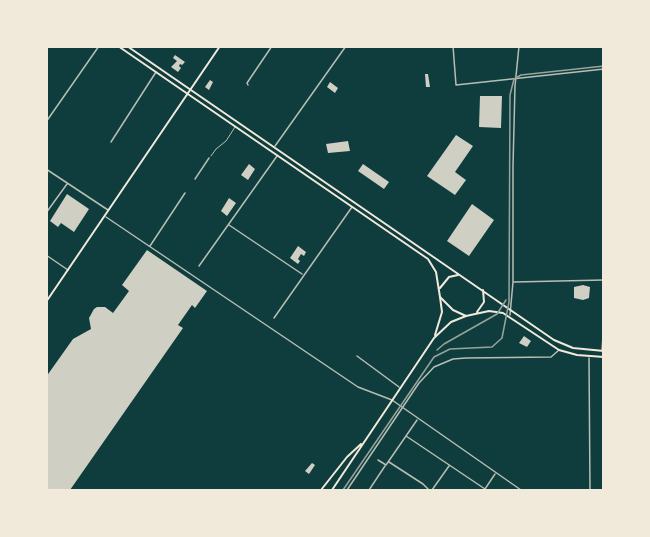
<!DOCTYPE html>
<html>
<head>
<meta charset="utf-8">
<style>
  body { margin:0 }
  #map { position:relative; width:650px; height:537px; overflow:hidden; background:#0f3d3e; font-family:Arial,sans-serif }
  canvas { display:block }
  .frame { position:absolute; inset:0; border:48px solid #f1e9da; pointer-events:none }
</style>
</head>
<body>
<div id="map">
<canvas width="650" height="537"></canvas>
<div class="frame"></div>
</div>
<script>
const context = document.querySelector('canvas').getContext('2d');
context.lineJoin = 'round';
function fill(path, color) { context.fillStyle = color; context.fill(path, 'evenodd'); }
const toPath = rows => new Path2D(rows.map(r => 'M' + r).join(''));
function stroke(path, color, width, dash) { context.strokeStyle = color; context.lineWidth = width; context.lineCap = dash ? 'butt' : 'round'; context.setLineDash(dash || []); context.stroke(path); }
fill(toPath([
  [175,55,185,62,182,65,180,64,179,66,181,68,178,72,171,67,177,61,173,58],
  [425,74,428,74,430,87,426,87],
  [210,80,213,82,209,90,205,87],
  [330,82,338,88,335,93,327,87],
  [480,96,502,96,501,128,479,127],
  [456,135,473,146,455,172,466,180,455,195,427,176],
  [348,141,350,151,328,153,326,144],
  [249,164,255,169,248,180,241,175],
  [363,164,389,182,384,189,358,171],
  [67,194,89,209,74,232,61,223,58,227,50,221],
  [229,198,236,203,227,216,221,211],
  [472,204,494,220,469,256,447,241],
  [298,246,306,252,304,256,301,254,298,259,300,261,298,264,290,258],
  [147,250,207,291,195,308,192,305,178,325,183,328,70,490,46,490,46,377,73,339,91,329,89,318,94,309,97,307,105,307,113,313,129,291,122,285],
  [583,285,590,287,589,298,583,300,574,298,574,287],
  [524,336,531,341,527,347,519,343],
  [312,463,315,465,309,474,305,471]
]), '#cfcfc3');
stroke(toPath([
  [211,156,216,149,226,141,235,127]
]), '#b8beb3', 1);
stroke(toPath([
  [453,46,456,85,604,69],
  [248,85,247,83,272,46],
  [46,122,99,46],
  [111,142,156,72],
  [275,146,346,46],
  [46,169,108,210],
  [195,179,209,158],
  [46,213,67,184],
  [106,217,358,387,392,400,521,490],
  [229,225,302,274],
  [150,246,185,193],
  [46,255,68,270],
  [199,266,277,156],
  [514,282,604,280],
  [510,315,513,282,513,166,515,86,519,46],
  [274,318,352,207],
  [602,350,604,321],
  [357,356,399,387],
  [589,358,590,490],
  [406,436,485,489,495,474],
  [378,460,386,465,417,420],
  [389,462,423,484,429,490],
  [347,490,419,383,434,367,453,359,466,358,551,357,559,350],
  [369,490,385,466],
  [432,490,449,466]
]), '#b8beb3', 1.5);
stroke(toPath([
  [46,302,220,46],
  [435,335,442,312,440,297],
  [321,490,347,457,361,444],
  [332,490,434,338,451,322,466,316]
]), '#f1e9da', 2);
stroke(toPath([
  [118,46,428,259,436,272,440,297,453,310,466,316,489,311,503,313,559,350,577,355,604,357],
  [127,46,554,340,573,348,604,351],
  [440,288,449,277,458,275],
  [477,312,484,302,483,290]
]), '#f1e9da', 2);
stroke(toPath([
  [437,350,444,344,497,314,506,300],
  [343,490,434,357,450,349,492,347,502,338,509,302,510,95,514,79,521,75,604,66]
]), '#97a49c', 1.5);
</script>
</body>
</html>
